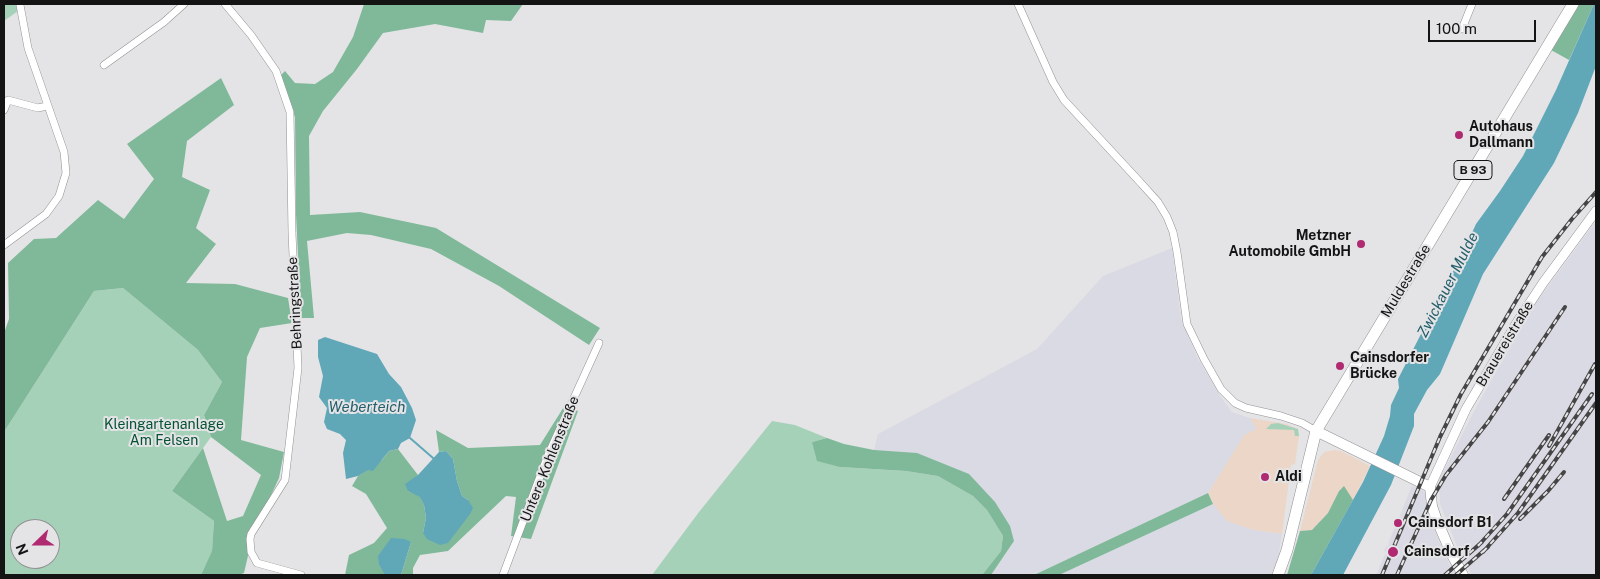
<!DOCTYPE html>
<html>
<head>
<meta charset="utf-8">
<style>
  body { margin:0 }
  #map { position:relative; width:1600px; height:579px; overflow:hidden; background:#e4e4e6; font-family:"Public Sans",sans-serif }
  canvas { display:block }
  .frame { position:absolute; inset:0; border:5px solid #141415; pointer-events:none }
  .north { position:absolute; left:10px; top:519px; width:50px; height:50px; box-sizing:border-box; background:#e4e4e6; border:1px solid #919192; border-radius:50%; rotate:248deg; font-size:14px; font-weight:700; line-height:20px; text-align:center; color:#141415 }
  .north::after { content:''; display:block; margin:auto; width:18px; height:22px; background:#af2a71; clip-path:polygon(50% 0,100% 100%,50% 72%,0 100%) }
  .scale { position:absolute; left:1428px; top:20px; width:108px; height:22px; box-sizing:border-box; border:2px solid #141415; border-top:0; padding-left:6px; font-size:15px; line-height:18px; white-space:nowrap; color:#141415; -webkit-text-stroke:4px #e4e4e6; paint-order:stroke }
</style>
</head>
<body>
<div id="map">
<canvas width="1600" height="579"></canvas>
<div class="frame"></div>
<div class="north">N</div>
<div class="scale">100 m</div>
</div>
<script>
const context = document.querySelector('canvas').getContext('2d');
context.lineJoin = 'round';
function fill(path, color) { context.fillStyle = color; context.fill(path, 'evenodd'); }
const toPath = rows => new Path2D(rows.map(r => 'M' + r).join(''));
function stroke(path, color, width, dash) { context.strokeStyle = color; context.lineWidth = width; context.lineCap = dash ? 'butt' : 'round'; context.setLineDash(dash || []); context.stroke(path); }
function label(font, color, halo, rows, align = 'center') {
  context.font = font + ' "Public Sans",sans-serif'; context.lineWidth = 4; context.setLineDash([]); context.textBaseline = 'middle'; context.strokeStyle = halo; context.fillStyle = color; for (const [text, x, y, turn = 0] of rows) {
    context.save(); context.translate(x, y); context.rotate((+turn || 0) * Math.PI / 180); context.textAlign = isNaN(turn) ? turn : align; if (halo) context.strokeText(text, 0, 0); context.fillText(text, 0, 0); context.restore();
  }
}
fill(toPath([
  [1250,418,1286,424,1298,429,1299,436,1295,464,1291,465,1282,534,1253,530,1226,521,1213,504,1208,493,1244,435,1256,429],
  [1335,450,1341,451,1370,466,1353,500,1343,487,1339,491,1328,513,1312,530,1300,531,1318,460,1324,452]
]), '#ebd6c8');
fill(toPath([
  [1596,221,1596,575,1472,575,1461,556,1440,504,1439,480,1474,411,1532,308],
  [1172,248,1181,319,1197,357,1221,397,1232,412,1250,418,1256,429,1244,435,1208,493,1034,575,991,575,1014,541,874,450,878,434,1037,349,1103,276],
  [1412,486,1426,492,1428,515,1450,566,1456,575,1376,575,1386,552,1384,551,1386,546,1388,547,1389,541],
  [1213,504,1227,521,1253,530,1282,534,1278,559,1271,575,1059,575]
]), '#dadae4');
fill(toPath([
  [4,4,21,4,18,11,4,21],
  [123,288,198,350,222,382,204,415,211,437,172,491,214,521,212,552,201,575,4,575,4,432,94,291],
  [20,529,50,529,50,559,20,559],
  [772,421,795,425,827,438,812,442,840,467,906,471,938,476,973,496,987,510,1003,536,1001,551,982,575,652,575,699,512],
  [1278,423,1298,429,1299,436,1295,436,1294,430,1266,429,1271,424]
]), '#a6d1b9');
fill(toPath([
  [364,4,523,4,511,21,486,20,483,33,435,24,383,33,357,69,323,111,309,136,310,215,360,212,436,228,600,328,589,345,499,286,431,249,371,235,347,233,307,241,314,318,301,318,296,214,295,117,280,76,285,71,295,83,315,84,333,72,353,37],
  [1577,4,1594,4,1569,60,1551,50],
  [221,78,234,105,187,141,182,177,210,190,196,228,216,244,186,283,235,284,288,298,292,323,260,328,247,357,241,440,284,452,279,478,253,534,244,573,239,575,201,575,212,551,214,521,172,491,203,448,227,521,243,516,261,475,211,437,204,415,222,382,198,350,123,288,94,291,4,432,4,333,9,319,8,263,34,239,56,238,98,200,124,219,154,179,127,144],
  [565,405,578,411,531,539,511,536,516,497,506,496,448,551,420,555,413,568,413,575,401,575,411,542,379,565,385,573,384,575,345,575,349,555,374,543,387,528,366,494,352,486,358,476,382,460,389,451,398,449,418,475,408,491,420,496,424,505,426,518,423,533,468,500,462,496,457,481,453,459,446,451,439,452,436,430,468,448,540,445],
  [827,438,844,444,874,450,917,453,969,474,995,502,1010,526,1014,541,991,575,982,575,1001,551,1003,536,987,510,973,496,938,476,906,471,840,467,817,461,812,442],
  [1344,486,1353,500,1311,575,1287,575,1300,531,1312,530,1328,513,1339,491],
  [1208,493,1213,504,1059,575,1034,575]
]), '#80b99a');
fill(toPath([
  [1594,4,1596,4,1596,66,1578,113,1554,163,1483,274,1440,374,1427,390,1414,414,1414,426,1391,485,1343,575,1311,575,1363,482,1384,436,1390,416,1391,405,1399,388,1398,379,1464,250,1476,224,1500,191,1523,156,1556,90],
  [325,337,377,354,389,374,401,387,412,408,416,420,410,438,401,443,398,449,389,451,373,471,368,470,358,476,346,479,343,453,346,440,340,434,327,429,324,422,327,408,319,397,323,376,318,357,318,340],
  [446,451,453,459,457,481,462,496,468,500,473,508,470,514,448,543,440,545,427,539,423,533,426,518,424,505,420,497,408,491,405,484,418,475,439,452],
  [391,538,405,539,411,542,401,575,384,575,384,573,379,565,378,556]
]), '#60a7b8');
stroke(toPath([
  [410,438,433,458]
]), '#60a7b8', 2);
const minor = toPath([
  [225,4,251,35,276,71,290,112,292,233,298,368,285,480,251,534,250,539,251,552,257,563,301,575],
  [1018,4,1053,82,1064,100,1139,181,1158,202,1167,217,1173,232,1177,252,1187,324,1204,359,1221,389,1235,403,1246,408,1281,416,1302,423,1316,431],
  [1462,29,1472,4],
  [104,65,164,22,184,4],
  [4,110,8,100,38,108,47,106],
  [4,245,46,214,59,196,66,173,64,152,28,48,20,5],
  [503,575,548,455,599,343]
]);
const tertiary = toPath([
  [1430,487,1466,409,1516,324,1543,283,1596,211]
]);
const secondary = toPath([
  [1316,431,1430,487,1432,506,1436,518,1451,553,1463,575]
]);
const primary = toPath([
  [1278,575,1287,550,1316,431,1573,4]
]);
stroke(minor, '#929295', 8);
stroke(tertiary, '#929295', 10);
stroke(secondary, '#929295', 11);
stroke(primary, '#929295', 12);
stroke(minor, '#fff', 7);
stroke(tertiary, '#fff', 9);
stroke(secondary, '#fff', 10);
stroke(primary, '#fff', 11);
const rail = toPath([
  [1549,446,1595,364],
  [1504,499,1549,435],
  [1520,519,1548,491,1564,472],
  [1478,546,1507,514,1592,394],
  [1483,552,1518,513,1596,403],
  [1382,575,1440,437,1461,394,1542,257,1572,219,1596,192],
  [1397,575,1431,500,1446,475,1488,422,1565,307],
  [1445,575,1482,542],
  [1456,575,1488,547]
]);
stroke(rail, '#454546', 4);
stroke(rail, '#e4e4e6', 2, [5.5]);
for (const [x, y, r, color] of [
  [1459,135,5,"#af2a71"],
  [1361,244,5,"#af2a71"],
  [1340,366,5,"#af2a71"],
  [1265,477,5,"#af2a71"],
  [1398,523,5,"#af2a71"],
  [1393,552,6,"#af2a71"]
]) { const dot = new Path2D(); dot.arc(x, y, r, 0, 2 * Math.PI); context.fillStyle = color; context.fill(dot); stroke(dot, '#e4e4e6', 2); }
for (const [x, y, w] of [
  [1473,170,38]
]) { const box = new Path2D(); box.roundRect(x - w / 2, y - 9.5, w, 19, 4); context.fillStyle = '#e4e4e6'; context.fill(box); stroke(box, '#141415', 1); }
label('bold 12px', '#141415', null, [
  ["B 93",1473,170]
]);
label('bold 14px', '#141415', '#e4e4e6', [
  ["Autohaus",1469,127],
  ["Dallmann",1469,143],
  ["Metzner",1351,236,"right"],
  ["Automobile GmbH",1351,252,"right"],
  ["Cainsdorfer",1350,358],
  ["Brücke",1350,374],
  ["Aldi",1275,477],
  ["Cainsdorf B1",1408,523],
  ["Cainsdorf",1404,552]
], 'left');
label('14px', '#141415', '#e4e4e6', [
  ["Muldestraße",1406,281,-59],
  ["Behringstraße",295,303,-93],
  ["Brauereistraße",1505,344,-59],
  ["Untere Kohlenstraße",550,459,-68]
]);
label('14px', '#055134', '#e4e4e6', [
  ["Kleingartenanlage",164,425],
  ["Am Felsen",164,441]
]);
label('italic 15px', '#235e6b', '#e4e4e6', [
  ["Zwickauer Mulde",1448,285,-63],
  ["Weberteich",367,407]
]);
</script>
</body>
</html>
